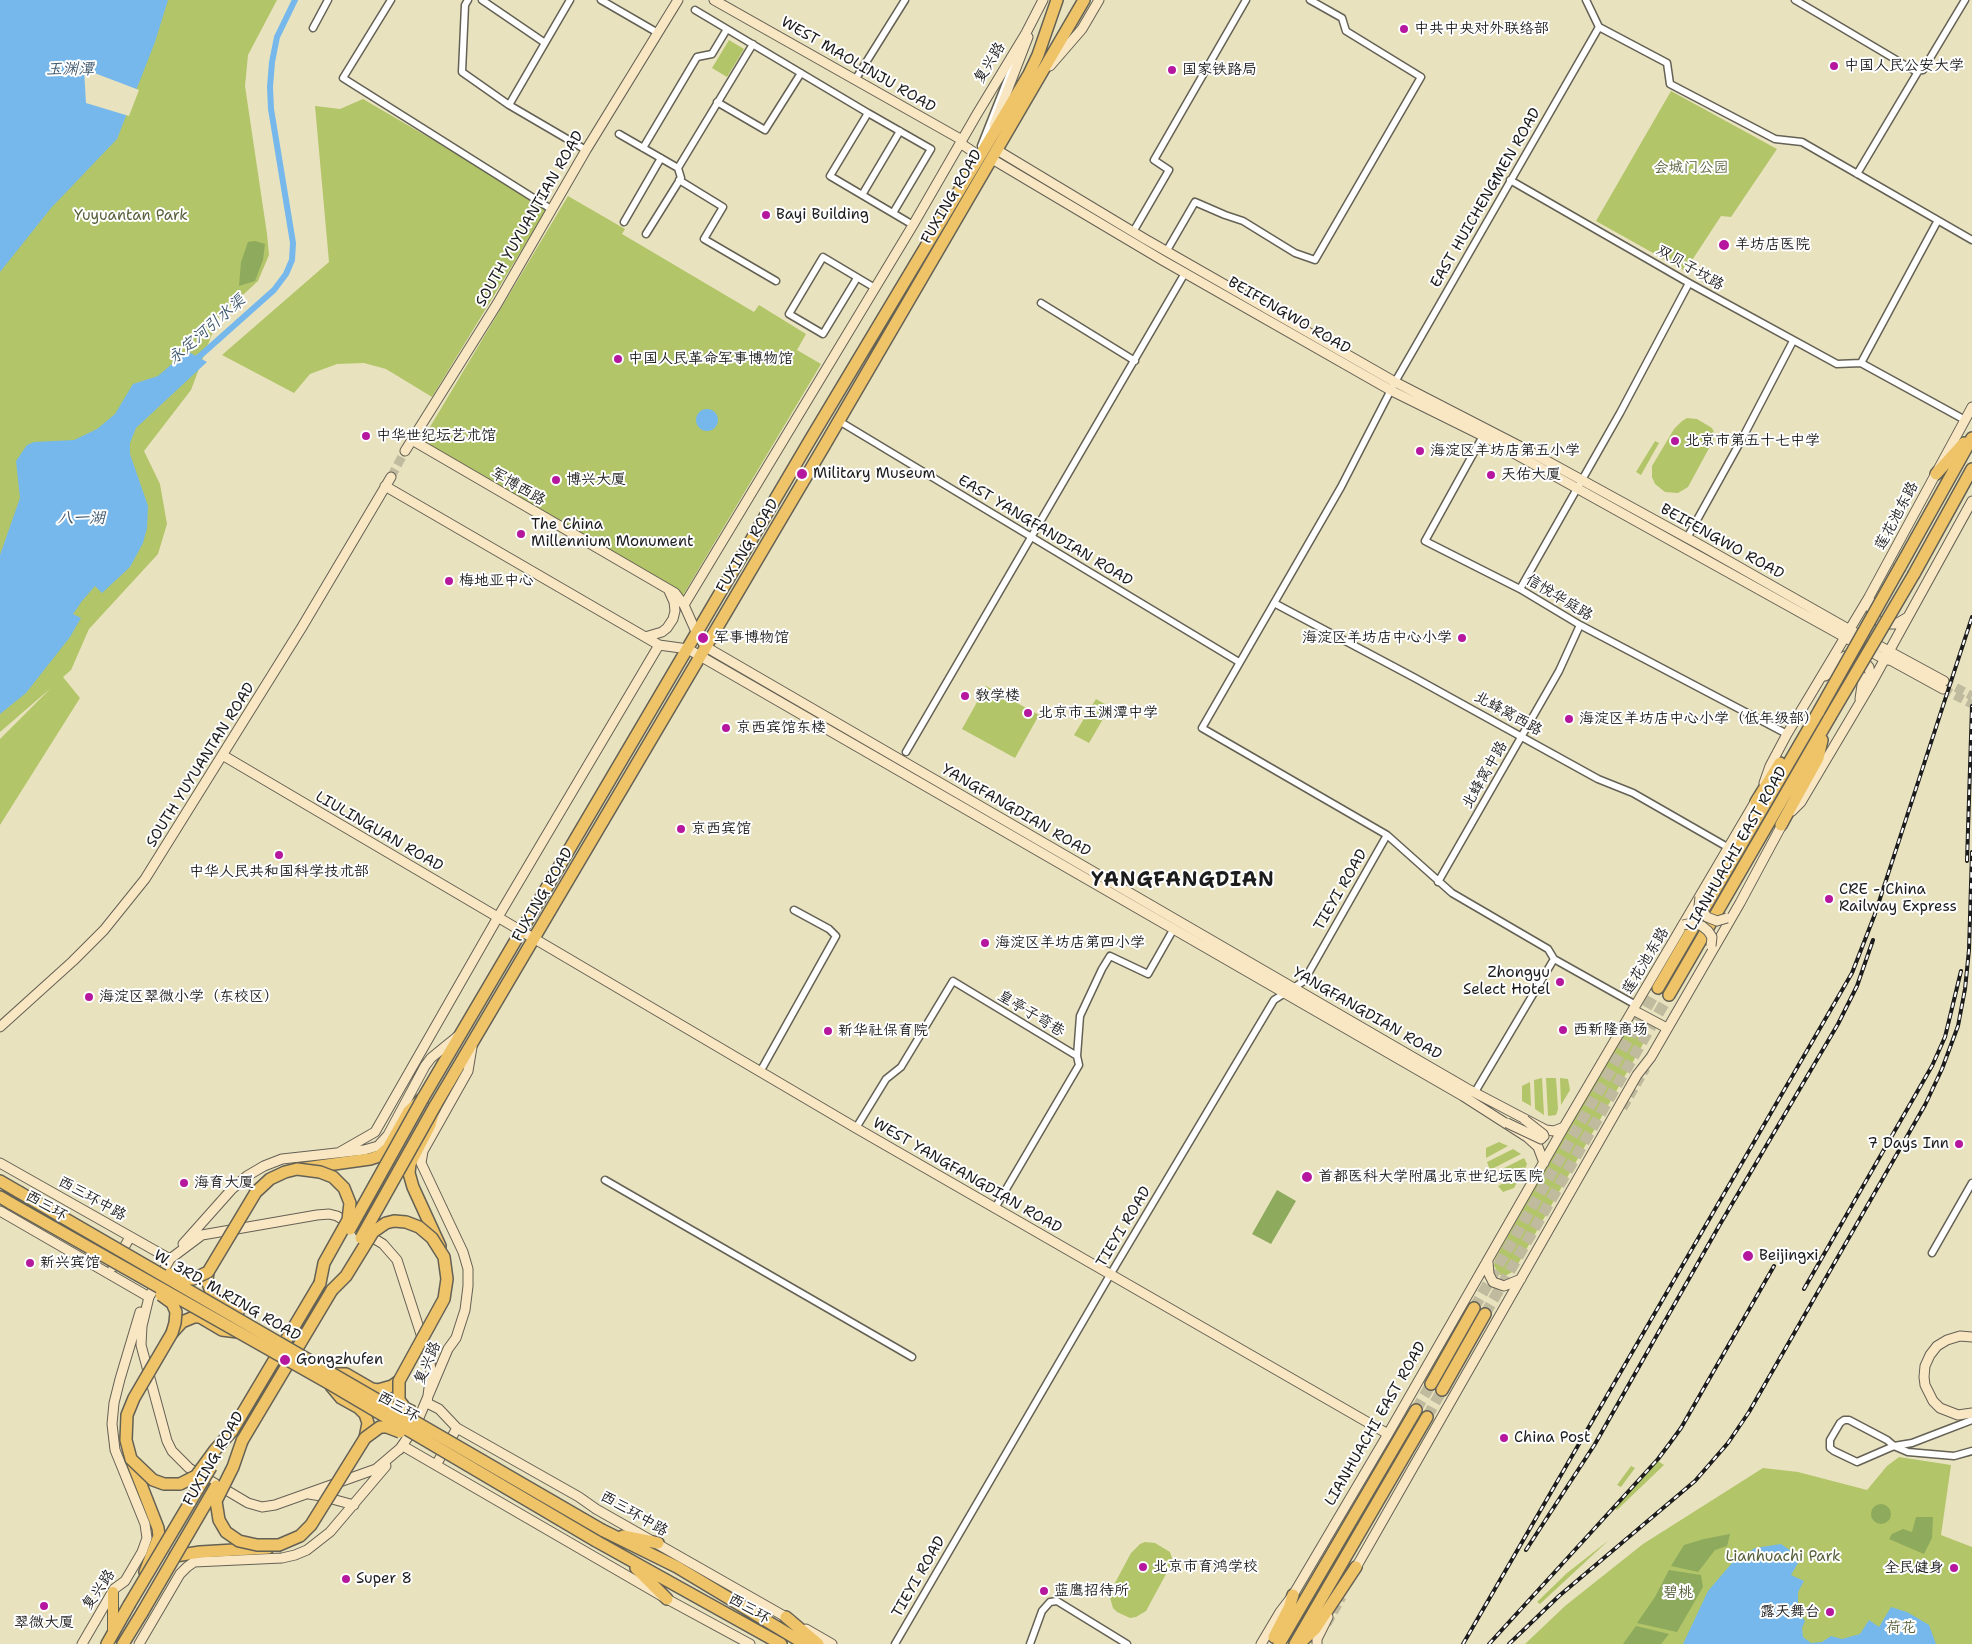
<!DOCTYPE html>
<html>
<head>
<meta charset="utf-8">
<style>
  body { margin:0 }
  canvas { display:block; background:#e9e2bf }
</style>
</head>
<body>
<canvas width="1972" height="1644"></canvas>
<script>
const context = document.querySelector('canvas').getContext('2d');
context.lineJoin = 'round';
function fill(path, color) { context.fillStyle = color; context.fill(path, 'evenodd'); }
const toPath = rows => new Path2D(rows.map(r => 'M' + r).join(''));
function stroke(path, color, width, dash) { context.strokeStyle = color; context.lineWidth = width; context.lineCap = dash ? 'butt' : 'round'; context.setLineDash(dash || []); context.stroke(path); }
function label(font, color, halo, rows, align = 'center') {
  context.font = font + ' "Shantell Sans","LXGW WenKai TC",sans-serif'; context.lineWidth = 4; context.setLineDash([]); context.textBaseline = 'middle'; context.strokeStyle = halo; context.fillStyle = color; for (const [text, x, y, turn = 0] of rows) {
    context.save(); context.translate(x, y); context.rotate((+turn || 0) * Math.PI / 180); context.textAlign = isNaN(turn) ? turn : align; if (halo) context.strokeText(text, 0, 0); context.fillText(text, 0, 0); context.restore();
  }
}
fill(toPath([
  [0,0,277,0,248,55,245,86,267,234,269,255,258,281,218,318,191,390,144,451,160,484,167,524,158,554,89,629,71,670,63,677,80,698,0,825,0,739,51,688,0,732],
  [729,40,744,49,727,77,712,68],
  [1671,91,1777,149,1731,217,1721,216,1685,271,1596,221],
  [363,99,548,207,432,397,386,369,364,363,337,364,310,374,294,393,222,355,329,262,315,106,340,109],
  [568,196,625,229,622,234,754,312,759,305,806,334,797,350,821,364,682,597,421,442],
  [1687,418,1697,419,1712,428,1715,434,1714,439,1688,487,1678,493,1665,492,1655,484,1652,477,1652,466,1674,429,1682,421],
  [1655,441,1659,443,1641,475,1636,472],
  [986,686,1039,715,1015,758,962,729],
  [1096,699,1110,707,1089,743,1074,735],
  [1632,1022,1642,1023,1646,1027,1647,1037,1514,1271,1505,1276,1500,1275,1494,1266,1495,1259,1626,1025],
  [1542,1078,1544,1115,1535,1109,1534,1080],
  [1546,1078,1556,1078,1558,1109,1556,1115,1548,1116],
  [1560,1078,1568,1079,1570,1090,1561,1105],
  [1530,1082,1531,1106,1522,1101,1522,1086],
  [1499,1142,1508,1146,1486,1158,1486,1148],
  [1513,1149,1521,1154,1490,1170,1487,1162],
  [1524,1158,1527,1164,1525,1169,1495,1183,1490,1175],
  [1522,1173,1514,1188,1503,1192,1498,1186],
  [1899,1457,1951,1465,1941,1535,1972,1547,1972,1644,1525,1644,1565,1606,1643,1544,1763,1468,1798,1472,1867,1490,1887,1466],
  [1658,1461,1664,1465,1617,1510,1615,1508],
  [1631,1466,1635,1468,1621,1487,1617,1485],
  [1609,1540,1540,1604,1537,1602,1567,1573],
  [1145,1542,1155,1543,1170,1552,1172,1558,1172,1563,1146,1611,1136,1617,1130,1618,1117,1612,1113,1608,1109,1594,1131,1553,1140,1544]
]), '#b2c569');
fill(toPath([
  [255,241,265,244,263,260,255,281,239,286,241,262,248,242],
  [1277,1190,1296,1201,1271,1244,1252,1234],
  '1871 1514a10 10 0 1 1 20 0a10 10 0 1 1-20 0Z',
  [1916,1517,1933,1517,1932,1538,1924,1554,1889,1539,1892,1534,1903,1529,1912,1532],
  [1730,1534,1727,1546,1715,1550,1698,1572,1671,1566,1684,1545,1704,1539],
  [1669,1570,1701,1575,1703,1587,1677,1632,1637,1623,1655,1597],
  [1636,1626,1669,1634,1661,1644,1623,1644]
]), '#8daa5d');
fill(toPath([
  [0,0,168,0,155,42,117,139,51,208,0,272],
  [187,351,207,362,136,428,130,443,130,454,148,506,147,528,143,543,136,556,130,567,102,593,95,586,82,601,73,614,81,618,70,637,26,693,0,714,0,555,20,498,16,461,27,445,34,442,74,440,97,429,115,414,133,384,158,376],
  '696 420a11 11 0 1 1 22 0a11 11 0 1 1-22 0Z',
  [1781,1544,1801,1558,1791,1575,1804,1581,1798,1592,1798,1610,1805,1621,1802,1628,1803,1637,1811,1643,1822,1642,1831,1636,1842,1639,1860,1634,1869,1620,1879,1627,1891,1607,1907,1612,1929,1625,1936,1644,1683,1644,1708,1591,1732,1563,1755,1548]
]), '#76b8eb');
fill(toPath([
  [84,69,139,90,129,116,86,103]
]), '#e9e2bf');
stroke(toPath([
  [192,363,274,290,286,274,292,260,293,243,271,109,270,87,272,62,277,37,295,0]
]), '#76b8eb', 6);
stroke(toPath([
  [391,477,405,451],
  [1944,681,1972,696],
  [1943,689,1972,704],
  [1623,1108,1646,1068],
  [1327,1624,1342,1597]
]), '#c0ba9e', 9, [9, 4.5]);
stroke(toPath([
  [1474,1308,1658,988],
  [1485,1314,1669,995],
  [1416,1410,1431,1384],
  [1427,1417,1442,1390]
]), '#c0ba9e', 11, [11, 5.5]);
const street = toPath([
  [391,0,343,78,551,209],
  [468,0,465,5,462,72,509,105,586,150],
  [482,0,545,43,509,105],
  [601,0,658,33],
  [1586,0,1599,27,1667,63,1670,84,1775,139,1802,142,1972,240],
  [1795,0,1915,71,1923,70,1965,0],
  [695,10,868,113,830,176,913,225],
  [1599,27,1395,382,1341,487,1202,728,1387,835,1452,893,1548,949,1554,959,1636,1005],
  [313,28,328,0],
  [545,43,570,0],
  [855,80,905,0],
  [717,102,765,130,801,73],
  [868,113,931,149,893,213],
  [619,134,678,168,753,44],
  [981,146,1017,55],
  [643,148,697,57,712,54,727,29],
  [1857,174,1919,70],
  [679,180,723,207,704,239,776,281],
  [1510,180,1689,283,1837,364,1861,363],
  [862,195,900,131],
  [624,222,661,158],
  [1937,222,1861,363,1965,420],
  [1133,232,1169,170,1154,160,1246,0],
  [646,234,681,178,678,168],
  [1166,252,1195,202,1225,215,1243,221,1295,253,1315,260,1421,77,1346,31,1342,18,1310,0],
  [857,278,823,334,789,314,823,257,875,288],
  [1041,303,1135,361],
  [839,421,1239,662],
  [1483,436,1425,541,1520,589,1580,625,1787,734],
  [1687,538,1743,437,1793,341],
  [1520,589,1620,413,1689,283],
  [1274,603,1415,678,1598,779,1633,793,1729,848],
  [906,752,1185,273],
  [1438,882,1559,671,1580,625],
  [760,1072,836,936,829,929,794,910],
  [1475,1092,1554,959],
  [856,1128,886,1079,901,1067,953,981,1077,1056,1080,1016,1102,969,1110,956,1148,974,1173,930],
  [605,1180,912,1357],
  [995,1208,1079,1065,1077,1056],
  [1932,1253,1972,1183],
  [1972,1420,1912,1443,1894,1446,1857,1462,1834,1451,1830,1448,1830,1440,1840,1423,1844,1420,1849,1420,1887,1440,1894,1446,1908,1452,1954,1456,1972,1451],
  [895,1644,1110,1275,1274,1000,1304,981,1387,835],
  [1030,1644,1042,1611,1050,1602,1057,1601,1127,1644]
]);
const secondary = toPath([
  [714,0,962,140],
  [1050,66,1082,29,1099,0],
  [994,125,1028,37],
  [960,143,972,151,975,159],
  [997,150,1145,239,1395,382,1527,450,1702,546,1850,630,1944,681],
  [992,159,1162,260,1392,391,1483,436,1884,659,1892,661,1943,689],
  [412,440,675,593,684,605,697,634,706,647,1466,1088,1546,1130,1554,1131,1564,1127],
  [405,451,497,304,586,150,678,0],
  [385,486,659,645,688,649,1463,1096,1527,1137,1538,1147,1544,1163],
  [1869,597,1872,615,1882,624,1896,624,1908,617],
  [684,605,913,225,977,114,1026,33,1043,0],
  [645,637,662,632,667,628,673,619,675,611,674,602,669,591],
  [1832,665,1845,656,1858,655,1869,667,1871,683],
  [1825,676,1839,667,1851,666,1863,678,1860,699],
  [224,756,856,1128,1388,1434],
  [1764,783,1770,766,1787,734,1869,597,1972,407],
  [1792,811,1801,802,1871,684,1972,501],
  [1633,1010,1665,1027],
  [0,1027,73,961,104,930,145,879,302,627,391,477],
  [340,1152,375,1132,498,917,659,645],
  [0,1163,170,1259],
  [0,1211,149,1297],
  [183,1244,232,1189,247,1176,264,1166,282,1159,364,1150,378,1146,388,1135,425,1066,431,1058,458,1036],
  [1488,1262,1489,1274,1493,1282,1504,1286,1521,1279],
  [113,1267,130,1237],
  [1972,1337,1960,1336,1947,1340,1937,1346,1930,1355,1925,1366,1924,1377,1925,1385,1933,1401,1940,1408,1958,1415,1972,1413],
  [427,1403,439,1409,457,1428,579,1497,596,1509,791,1620],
  [403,1446,376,1469,275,1505,262,1507,248,1503,189,1468,172,1451,167,1441,141,1345,142,1326,149,1297,170,1259,202,1235,317,1215,329,1214,337,1216,383,1244,397,1260,430,1362,431,1373,427,1403],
  [403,1446,667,1599,750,1644],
  [399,1450,415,1427,448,1349,456,1338,465,1310,468,1286,468,1269,463,1252,421,1163,423,1151,468,1071,472,1047],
  [436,1465,457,1428],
  [309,1494,321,1496,354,1505],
  [1354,1571,1637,1075,1651,1057,1740,903,1784,821],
  [806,1629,832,1644],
  [82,1644,114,1589,125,1581,142,1552,147,1538,145,1524,115,1450,112,1424,114,1403,120,1379,140,1312],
  [139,1644,180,1574,187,1567,194,1562,282,1558,295,1555,307,1550,330,1532,386,1466],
  [1261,1644,1280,1612,1293,1595,1388,1434,1564,1127,1758,797],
  [1317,1644,1317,1639,1328,1617]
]);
const primary = toPath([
  [113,1592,113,1633]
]);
const highway = toPath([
  [1936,474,1964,443],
  [1900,567,1972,438],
  [1914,574,1972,469],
  [1756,802,1780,763],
  [1781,825,1818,758,1822,740],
  [1658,988,1819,711],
  [1669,995,1830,717],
  [298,1169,370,1159,379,1156,388,1148,409,1111,423,1098,810,440,1029,74,1038,55,1057,0],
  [0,1181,19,1192],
  [0,1197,12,1204],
  [440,1246,413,1187,409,1173,410,1164,430,1125,435,1106,823,448,1084,0],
  [208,1272,207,1280,212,1295,238,1312],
  [172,1333,182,1322,194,1317,200,1317,222,1330,238,1332],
  [335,1374,346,1374,372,1389,378,1390,392,1386,399,1381],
  [1431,1384,1474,1308],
  [331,1386,341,1398,359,1408,365,1414,368,1423,365,1438],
  [1442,1390,1485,1314],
  [232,1431,320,1283],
  [242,1441,332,1290],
  [131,1459,158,1528,159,1536,145,1572],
  [602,1530,677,1567,805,1644],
  [623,1536,658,1543],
  [596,1541,781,1644],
  [175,1556,200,1552,268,1548],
  [636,1568,667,1599],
  [786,1617,818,1644],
  [1274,1637,1289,1608,1293,1595],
  [1300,1643,1315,1629,1356,1567],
  [107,1644,129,1605],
  [123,1644,142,1613],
  [1279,1644,1416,1410],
  [1295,1644,1427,1417]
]);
stroke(street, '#646155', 9);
stroke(secondary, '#646155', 11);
stroke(primary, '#646155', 12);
stroke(highway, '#646155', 14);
stroke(street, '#fff', 6);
stroke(secondary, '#f9e7c3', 9);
stroke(primary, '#efc469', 10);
stroke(highway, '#efc469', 11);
const rail = toPath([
  [1967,861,1972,706],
  [1804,1289,1932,1066,1945,1037,1961,971],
  [1526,1550,1595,1444,1719,1226,1838,1024,1857,986,1873,940],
  [1463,1644,1852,973,1875,914,1972,617],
  [1489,1644,1658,1459,1670,1443,1681,1428,1774,1266],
  [1509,1644,1559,1596,1695,1481,1728,1443,1749,1412,1925,1105,1942,1069,1958,1026,1965,989,1969,950,1972,852]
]);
stroke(rail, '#1c1c1c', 4);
stroke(rail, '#fff', 2, [5.5]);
const secondaryBridge = toPath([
  [1700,897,1699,906,1707,917,1717,921,1727,918],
  [1683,925,1692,923,1702,926,1708,931,1712,937,1711,946],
  [1507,1123,1541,1139,1544,1136,1543,1134,1525,1120]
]);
const highwayBridge = toPath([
  [1819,711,1900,567],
  [1830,717,1914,574],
  [19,1192,602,1530],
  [12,1204,330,1384,596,1541],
  [350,1229,423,1098],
  [361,1238,435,1106],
  [170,1274,180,1279,193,1279,208,1272,256,1192,270,1179,285,1172,297,1169,320,1172,333,1177,344,1188,350,1203,348,1220,324,1263,320,1283],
  [332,1290,346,1276,373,1232,386,1223,394,1221,406,1222,419,1227,432,1238,444,1257,447,1279,444,1299,399,1381,399,1400,405,1408,413,1412],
  [161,1295,172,1303,176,1312,175,1323,172,1333,134,1398,127,1415,126,1440,131,1459,153,1480,164,1484,180,1484,196,1476,215,1450,232,1431],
  [242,1441,233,1467,216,1501,219,1520,226,1532,239,1541,257,1545,279,1545,300,1536,311,1525,365,1438,380,1427,387,1427,400,1432],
  [129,1605,211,1467],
  [142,1613,216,1486]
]);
stroke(secondaryBridge, '#646155', 11, []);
stroke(highwayBridge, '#646155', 14, []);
stroke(secondaryBridge, '#f9e7c3', 9);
stroke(highwayBridge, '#efc469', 11);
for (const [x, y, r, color] of [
  [1404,29,5,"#b5179e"],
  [1834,66,5,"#b5179e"],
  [1172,70,5,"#b5179e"],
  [766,215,5,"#b5179e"],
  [1724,245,6,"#b5179e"],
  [618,359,5,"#b5179e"],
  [366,436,5,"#b5179e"],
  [1675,441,5,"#b5179e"],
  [1420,451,5,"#b5179e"],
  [802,474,6,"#b5179e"],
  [1491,475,5,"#b5179e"],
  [556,480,5,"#b5179e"],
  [521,534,5,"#b5179e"],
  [449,581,5,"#b5179e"],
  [703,638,6,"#b5179e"],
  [1462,638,5,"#b5179e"],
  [965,696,5,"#b5179e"],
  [1028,713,5,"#b5179e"],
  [1569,719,5,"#b5179e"],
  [726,728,5,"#b5179e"],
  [681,829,5,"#b5179e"],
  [279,855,5,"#b5179e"],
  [1829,899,5,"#b5179e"],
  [985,943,5,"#b5179e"],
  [1560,982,5,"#b5179e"],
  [89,997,5,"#b5179e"],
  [1563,1030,5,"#b5179e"],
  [828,1031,5,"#b5179e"],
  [1959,1144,5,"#b5179e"],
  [1307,1177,6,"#b5179e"],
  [184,1183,5,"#b5179e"],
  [1748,1256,6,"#b5179e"],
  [30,1263,5,"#b5179e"],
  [285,1360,6,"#b5179e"],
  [1504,1438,5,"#b5179e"],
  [1143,1567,5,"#b5179e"],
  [1954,1568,5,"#b5179e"],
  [346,1579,5,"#b5179e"],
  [1044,1591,5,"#b5179e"],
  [44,1606,5,"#b5179e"],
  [1830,1612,5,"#b5179e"]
]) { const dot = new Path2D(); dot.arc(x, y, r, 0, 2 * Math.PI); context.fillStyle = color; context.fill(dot); stroke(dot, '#fff', 2); }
label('15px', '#1c1c1c', '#fff', [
  ["中共中央对外联络部",1414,29],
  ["中国人民公安大学",1844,66],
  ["国家铁路局",1182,70],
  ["Bayi Building",776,215],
  ["羊坊店医院",1735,245],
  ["中国人民革命军事博物馆",628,359],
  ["中华世纪坛艺术馆",376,436],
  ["北京市第五十七中学",1685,441],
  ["海淀区羊坊店第五小学",1430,451],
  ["Military Museum",813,474],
  ["天佑大厦",1501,475],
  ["博兴大厦",566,480],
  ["The China",531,525],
  ["Millennium Monument",531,542],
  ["梅地亚中心",459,581],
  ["军事博物馆",714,638],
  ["海淀区羊坊店中心小学",1452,638,"right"],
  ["教学楼",975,696],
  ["北京市玉渊潭中学",1038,713],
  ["海淀区羊坊店中心小学（低年级部）",1579,719],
  ["京西宾馆东楼",736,728],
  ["京西宾馆",691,829],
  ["中华人民共和国科学技术部",279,872,"center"],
  ["CRE - China",1839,890],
  ["Railway Express",1839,907],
  ["海淀区羊坊店第四小学",995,943],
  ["Zhongyu",1550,973,"right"],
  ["Select Hotel",1550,990,"right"],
  ["海淀区翠微小学（东校区）",99,997],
  ["西新隆商场",1573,1030],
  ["新华社保育院",838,1031],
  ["7 Days Inn",1949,1144,"right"],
  ["首都医科大学附属北京世纪坛医院",1318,1177],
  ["海育大厦",194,1183],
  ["Beijingxi",1759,1256],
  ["新兴宾馆",40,1263],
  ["Gongzhufen",296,1360],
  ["China Post",1514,1438],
  ["北京市育鸿学校",1153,1567],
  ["全民健身",1944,1568,"right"],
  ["Super 8",356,1579],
  ["蓝鹰招待所",1054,1591],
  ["露天舞台",1820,1612,"right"],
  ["翠微大厦",44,1623,"center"]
], 'left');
label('15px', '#1c1c1c', '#fff', [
  ["复兴路",990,63,-58],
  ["WEST MAOLINJU ROAD",858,65,30],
  ["FUXING ROAD",952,197,-60],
  ["EAST HUICHENGMEN ROAD",1486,198,-60],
  ["SOUTH YUYUANTIAN ROAD",530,219,-60],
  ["双贝子坟路",1690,268,30],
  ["BEIFENGWO ROAD",1289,316,30],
  ["军博西路",518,487,30],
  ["莲花池东路",1897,516,-62],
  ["EAST YANGFANDIAN ROAD",1045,531,31],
  ["BEIFENGWO ROAD",1722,542,29],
  ["FUXING ROAD",748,546,-59],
  ["信悦华庭路",1559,598,31],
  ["北蜂窝西路",1508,714,29],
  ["SOUTH YUYUANTAN ROAD",201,765,-58],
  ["北蜂窝中路",1485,775,-60],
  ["YANGFANGDIAN ROAD",1016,811,30],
  ["LIULINGUAN ROAD",379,832,30],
  ["LIANHUACHI EAST ROAD",1737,849,-60],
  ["TIEYI ROAD",1341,890,-60],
  ["FUXING ROAD",543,895,-60],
  ["莲花池东路",1646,961,-59],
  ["皇亭子弯巷",1031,1014,31],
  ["YANGFANGDIAN ROAD",1367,1014,30],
  ["WEST YANGFANGDIAN ROAD",967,1176,30],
  ["西三环中路",92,1199,29],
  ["西三环",46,1206,30],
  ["TIEYI ROAD",1124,1227,-59],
  ["W. 3RD. M.RING ROAD",227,1296,30],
  ["复兴路",428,1363,-67],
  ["西三环",398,1407,30],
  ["LIANHUACHI EAST ROAD",1376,1424,-60],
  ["FUXING ROAD",214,1459,-60],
  ["西三环中路",634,1514,30],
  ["TIEYI ROAD",919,1577,-60],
  ["复兴路",99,1590,-55],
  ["西三环",749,1609,30]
]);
label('15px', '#58603b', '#fff', [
  ["会城门公园",1691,168],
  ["Yuyuantan Park",131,216],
  ["Lianhuachi Park",1783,1557],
  ["碧桃",1678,1593],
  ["荷花",1901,1628]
]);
label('italic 16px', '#405a6f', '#fff', [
  ["玉渊潭",70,70],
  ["永定河引水渠",207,330,-41],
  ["八一湖",81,519]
]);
context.letterSpacing = '1px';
label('bold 20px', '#1c1c1c', '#fff', [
  ["YANGFANGDIAN",1183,881]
]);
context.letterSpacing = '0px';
</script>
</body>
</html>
